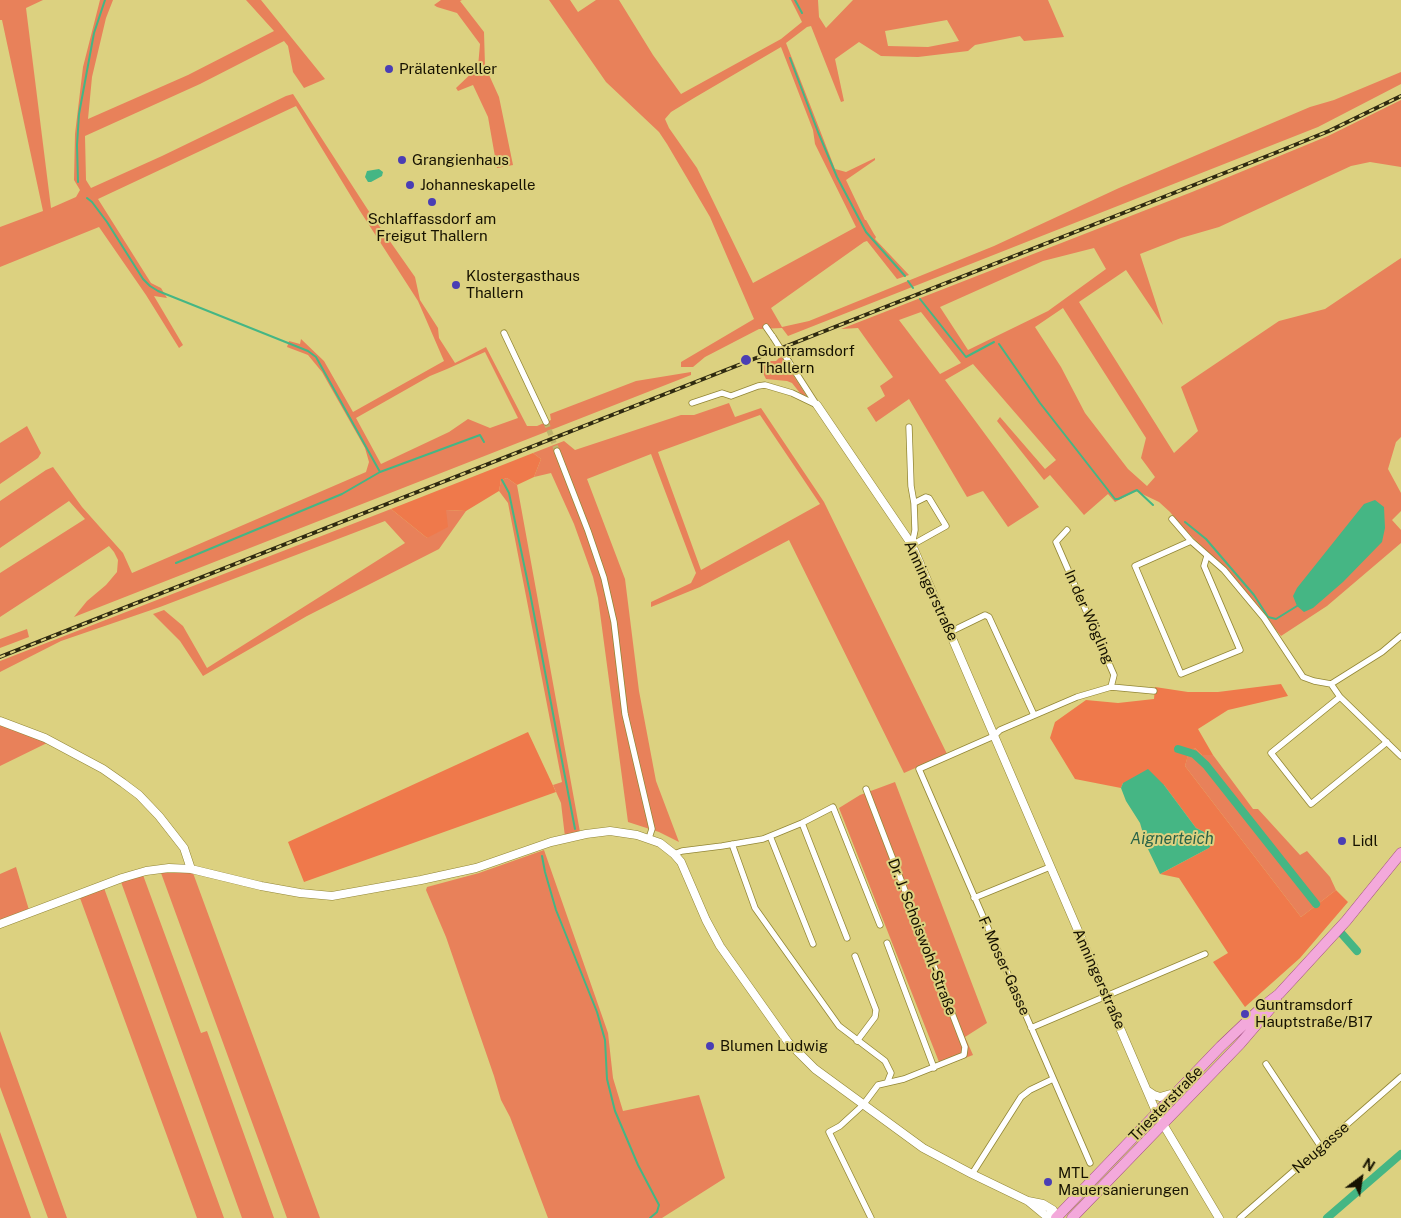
<!DOCTYPE html>
<html>
<head>
<meta charset="utf-8">
<style>
  body { margin:0 }
  #map { position:relative; width:1401px; height:1218px; overflow:hidden; background:#dcd180; font-family:"Public Sans",sans-serif }
  canvas { display:block }
  .north { position:absolute; left:1336px; top:1153px; width:50px; height:50px; -webkit-text-stroke:4px #dcd180; paint-order:stroke; rotate:31deg; font-size:14px; font-weight:700; line-height:20px; text-align:center; color:#161200 }
  .north::after { content:''; display:block; margin:auto; width:18px; height:22px; background:#161200; clip-path:polygon(50% 0,100% 100%,50% 72%,0 100%) }
</style>
</head>
<body>
<div id="map">
<canvas width="1401" height="1218"></canvas>
<div class="north">N</div>
</div>
<script>
const context = document.querySelector('canvas').getContext('2d');
context.lineJoin = 'round';
function fill(path, color) { context.fillStyle = color; context.fill(path, 'evenodd'); }
const toPath = rows => new Path2D(rows.map(r => 'M' + r).join(''));
function stroke(path, color, width, dash) { context.strokeStyle = color; context.lineWidth = width; context.lineCap = dash ? 'butt' : 'round'; context.setLineDash(dash || []); context.stroke(path); }
function label(font, color, halo, rows, align = 'center') {
  context.font = font + ' "Public Sans",sans-serif'; context.lineWidth = 4; context.setLineDash([]); context.textBaseline = 'middle'; context.strokeStyle = halo; context.fillStyle = color; for (const [text, x, y, turn = 0] of rows) {
    context.save(); context.translate(x, y); context.rotate((+turn || 0) * Math.PI / 180); context.textAlign = isNaN(turn) ? turn : align; if (halo) context.strokeText(text, 0, 0); context.fillText(text, 0, 0); context.restore();
  }
}
fill(toPath([
  [0,0,43,0,26,8,51,208,76,197,80,190,74,180,75,134,83,67,100,0,113,0,106,18,92,77,88,119,188,75,274,31,246,0,261,0,325,79,304,88,293,72,288,46,284,41,200,84,85,136,86,180,91,188,162,156,286,96,293,94,368,210,415,277,420,300,438,328,439,338,455,363,486,347,527,426,537,426,551,420,550,414,636,381,691,372,691,375,74,617,87,601,106,585,117,572,118,560,114,552,109,546,0,617,0,573,85,519,69,501,0,548,0,501,46,470,53,467,82,507,123,553,132,573,366,472,369,462,365,448,322,372,308,355,287,347,289,341,300,344,301,339,324,361,353,412,444,361,418,301,360,211,296,106,98,199,151,283,161,288,167,298,154,296,183,345,179,348,146,295,99,227,0,267,0,227,43,211,2,20,0,20],
  [485,352,518,418,490,428,468,419,449,432,381,464,356,418,430,376,447,369],
  [441,0,462,0,460,1,484,32,485,66,499,97,513,165,497,168,488,117,473,85,458,91,456,88,478,67,480,44,457,13,437,7,434,5],
  [549,0,570,0,578,12,596,0,619,0,653,55,681,94,781,39,802,22,791,0,818,0,819,17,826,28,853,0,1048,0,1064,37,1024,41,1020,36,975,45,968,51,918,57,881,56,859,42,835,59,844,101,841,102,811,26,807,27,786,43,835,169,846,172,875,158,875,160,846,180,865,220,866,220,874,234,876,237,875,239,909,275,897,279,867,241,864,242,771,308,782,327,809,321,994,246,1119,188,1310,107,1334,100,1401,72,1401,84,1318,127,788,336,782,328,759,329,705,357,693,367,681,367,681,362,754,319,710,217,667,144,659,132,606,82],
  [947,20,959,41,928,47,888,46,885,31],
  [781,47,813,130,815,144,856,227,753,283,697,168,669,128,665,119,671,112,694,98],
  [1401,100,1401,167,1370,162,1351,166,1219,227,1181,238,1140,254,1163,325,1126,270,1079,302,1174,453,1198,431,1181,387,1279,321,1325,309,1401,258,1401,437,1396,442,1388,469,1401,493,1401,511,1392,520,1401,530,1401,543,1327,606,1281,636,1221,563,1209,553,1182,527,1170,512,1159,502,1136,491,1115,502,1108,494,1084,515,1050,475,1044,480,997,421,1000,417,1045,469,1056,460,973,364,945,380,1039,507,1008,527,983,491,967,497,909,399,876,422,867,408,885,396,880,386,893,377,858,328,841,329,1192,192,1328,136],
  [1094,248,1106,269,1048,311,968,350,940,307,1043,261],
  [1063,308,1146,438,1141,458,1155,477,1147,486,1128,469,1085,413,1061,367,1035,327],
  [921,312,961,363,940,374,899,320],
  [781,356,806,395,806,397,800,393,792,383,787,381,766,379,760,367,763,361,776,361],
  [729,403,735,417,761,408,824,502,947,754,904,773,789,540,700,587,651,607,651,602,691,583,696,573,651,454,587,479,625,579,639,691,656,781,679,842,659,832,628,822,598,598,593,577,574,524,551,473,534,477,541,459,533,453,564,441,575,450,681,415,694,415],
  [760,415,820,504,701,570,658,452],
  [27,426,41,453,38,458,0,484,0,443],
  [507,478,517,485,580,832,565,837,561,803,553,785,562,782,508,503,499,491,501,480],
  [391,509,427,538,446,510,466,511,439,549,307,616,203,676,180,641,153,614,164,610,183,626,207,668,405,543,385,521,160,607,61,641,0,672,0,661],
  [27,629,29,637,0,648,0,639],
  [0,725,24,733,47,743,0,766],
  [1195,748,1202,755,1213,755,1253,809,1258,809,1300,855,1307,851,1330,877,1336,890,1301,917,1185,766,1189,751],
  [895,782,987,1023,965,1037,973,1055,941,1067,839,808,860,795],
  [544,850,608,1033,613,1078,623,1111,699,1095,725,1178,662,1218,548,1218,510,1117,501,1100,494,1076,446,937,426,890,427,887,479,873],
  [16,867,29,910,0,920,0,874],
  [161,873,193,873,320,1218,287,1218],
  [143,875,201,1033,207,1031,274,1218,242,1218,121,882],
  [104,888,224,1218,197,1218,80,898],
  [0,1031,67,1218,48,1218,0,1087],
  [0,1132,31,1218,0,1218]
]), '#e8815a');
fill(toPath([
  [533,453,541,459,534,477,517,485,507,478,501,480,499,491,466,511,446,510,448,527,427,538,391,509],
  [1281,684,1288,696,1228,710,1198,729,1213,755,1202,755,1195,748,1189,752,1185,766,1301,917,1336,890,1348,902,1300,958,1245,1007,1213,962,1228,953,1179,878,1160,874,1209,848,1204,832,1196,828,1164,785,1123,783,1121,788,1075,779,1050,738,1055,722,1086,700,1118,703,1154,699,1155,687,1188,692,1218,692],
  [528,732,556,792,304,882,288,842]
]), '#ef794b');
fill(toPath([
  [379,169,383,172,382,176,371,182,368,182,365,177,367,171],
  [1375,500,1384,507,1385,528,1382,542,1343,582,1313,608,1304,612,1297,606,1293,596,1297,588,1364,504],
  [1148,769,1164,785,1196,828,1204,832,1211,845,1209,848,1160,874,1147,847,1140,823,1126,801,1121,788,1123,783]
]), '#45b684');
stroke(toPath([
  [795,0,802,13],
  [790,58,818,132,837,177,866,232,905,276],
  [78,182,77,145,79,114,94,33,105,0],
  [87,198,92,202,107,222,143,279,150,286,158,291,308,351,316,357,380,472],
  [908,281,913,288],
  [920,299,966,357,994,342],
  [999,344,1040,403,1115,499,1118,499,1137,490,1153,505],
  [502,480,509,493,530,593,575,829],
  [1185,522,1206,539,1254,595,1268,617,1276,619,1297,606],
  [176,563,342,494,380,472,480,435,484,442],
  [542,856,545,872,556,910,597,1012,605,1040,607,1079,615,1111,638,1165,659,1205,657,1212,650,1218]
]), '#45b684', 2);
stroke(toPath([
  [1178,749,1194,754,1206,765,1316,904],
  [1342,934,1357,951],
  [1327,1218,1401,1154]
]), '#45b684', 8);
stroke(toPath([
  [546,422,557,451]
]), '#beb46d', 5.5, [5.5, 3]);
const minor = toPath([
  [766,327,773,337],
  [504,333,546,422],
  [789,362,816,404],
  [692,403,722,393,731,396,758,386,765,385,792,393,817,405],
  [909,427,911,486,914,503,915,530,912,545],
  [557,451,588,531,604,578,614,622,625,714,652,829,649,838],
  [1172,519,1191,541,1224,570,1264,618,1303,677,1314,681,1331,684,1382,652,1401,636],
  [1067,530,1056,542,1114,675,1111,687],
  [1191,541,1135,566,1181,674,1240,650,1204,566,1207,556],
  [912,545,946,526,929,498,926,497,914,503],
  [950,632,985,615,989,617,1034,715],
  [1331,684,1340,697,1401,756],
  [1340,697,1271,753,1311,804,1387,742],
  [866,789,965,1047,964,1055,904,1079,878,1085,863,1105,840,1126,829,1132,871,1218],
  [802,823,847,938],
  [770,836,813,944],
  [732,844,755,908,839,1026,885,1061,891,1073,887,1083],
  [674,854,682,851,722,846,763,839,802,823,833,807,880,925],
  [974,898,1050,867],
  [887,943,934,1068],
  [855,956,876,1010,875,1017,857,1041],
  [1031,1028,1205,954],
  [1266,1064,1321,1147],
  [1090,1163,919,769,994,736,1000,730,1077,697,1111,687,1154,691],
  [972,1174,1021,1097,1030,1090,1053,1079],
  [1240,1218,1401,1077]
]);
const tertiary = toPath([
  [817,405,912,545,1157,1114,1219,1218],
  [0,721,45,738,103,769,123,783,139,795,159,816,184,848,191,869],
  [0,924,122,878,146,871,169,868,191,869,261,886,300,893,332,896,421,880,476,868,551,842,586,834,610,831,637,835,660,843,674,854,681,862,706,920,720,946,788,1042,815,1069,923,1148,972,1174,1028,1201,1045,1215,1057,1218],
  [1148,1091,1154,1095,1160,1097,1174,1093],
  [1028,1201,1043,1204,1053,1210,1057,1218]
]);
const primary = toPath([
  [1056,1218,1221,1046,1261,1008,1279,994,1346,921,1401,853],
  [1072,1218,1240,1044,1270,1009,1276,999]
]);
stroke(minor, '#928635', 7);
stroke(tertiary, '#928635', 9);
stroke(primary, '#a04e7f', 11);
stroke(minor, '#fff', 5.5);
stroke(tertiary, '#fff', 8);
stroke(primary, '#f3a9db', 10);
const rail = toPath([
  [0,657,1275,153,1329,131,1401,96]
]);
stroke(rail, '#2f2a10', 4);
stroke(rail, '#dcd180', 2, [5.5]);
const minorBridge = toPath([
  [773,337,789,362]
]);
stroke(minorBridge, '#928635', 7, []);
stroke(minorBridge, '#fff', 5.5);
for (const [x, y, r, color] of [
  [389,69,5,"#4a3eb4"],
  [402,160,5,"#4a3eb4"],
  [410,185,5,"#4a3eb4"],
  [432,202,5,"#4a3eb4"],
  [456,285,5,"#4a3eb4"],
  [746,360,6,"#4a3eb4"],
  [1342,841,5,"#4a3eb4"],
  [1245,1014,5,"#4a3eb4"],
  [710,1046,5,"#4a3eb4"],
  [1048,1182,5,"#4a3eb4"]
]) { const dot = new Path2D(); dot.arc(x, y, r, 0, 2 * Math.PI); context.fillStyle = color; context.fill(dot); stroke(dot, '#dcd180', 2); }
label('15px', '#161200', '#dcd180', [
  ["Prälatenkeller",399,69],
  ["Grangienhaus",412,160],
  ["Johanneskapelle",420,185],
  ["Schlaffassdorf am",432,219,"center"],
  ["Freigut Thallern",432,236,"center"],
  ["Klostergasthaus",466,276],
  ["Thallern",466,293],
  ["Guntramsdorf",757,351],
  ["Thallern",757,368],
  ["Lidl",1352,841],
  ["Guntramsdorf",1255,1005],
  ["Hauptstraße/B17",1255,1022],
  ["Blumen Ludwig",720,1046],
  ["MTL",1058,1173],
  ["Mauersanierungen",1058,1190]
], 'left');
label('15px', '#161200', '#dcd180', [
  ["Anningerstraße",931,591,65],
  ["In der Wögling",1089,617,66],
  ["Dr. J. Schoiswohl-Straße",922,937,69],
  ["F. Moser-Gasse",1004,966,66],
  ["Anningerstraße",1099,979,66],
  ["Triesterstraße",1166,1104,-46],
  ["Neugasse",1321,1148,-41]
]);
label('italic 16px', '#296348', '#dcd180', [
  ["Aignerteich",1172,839]
]);
</script>
</body>
</html>
